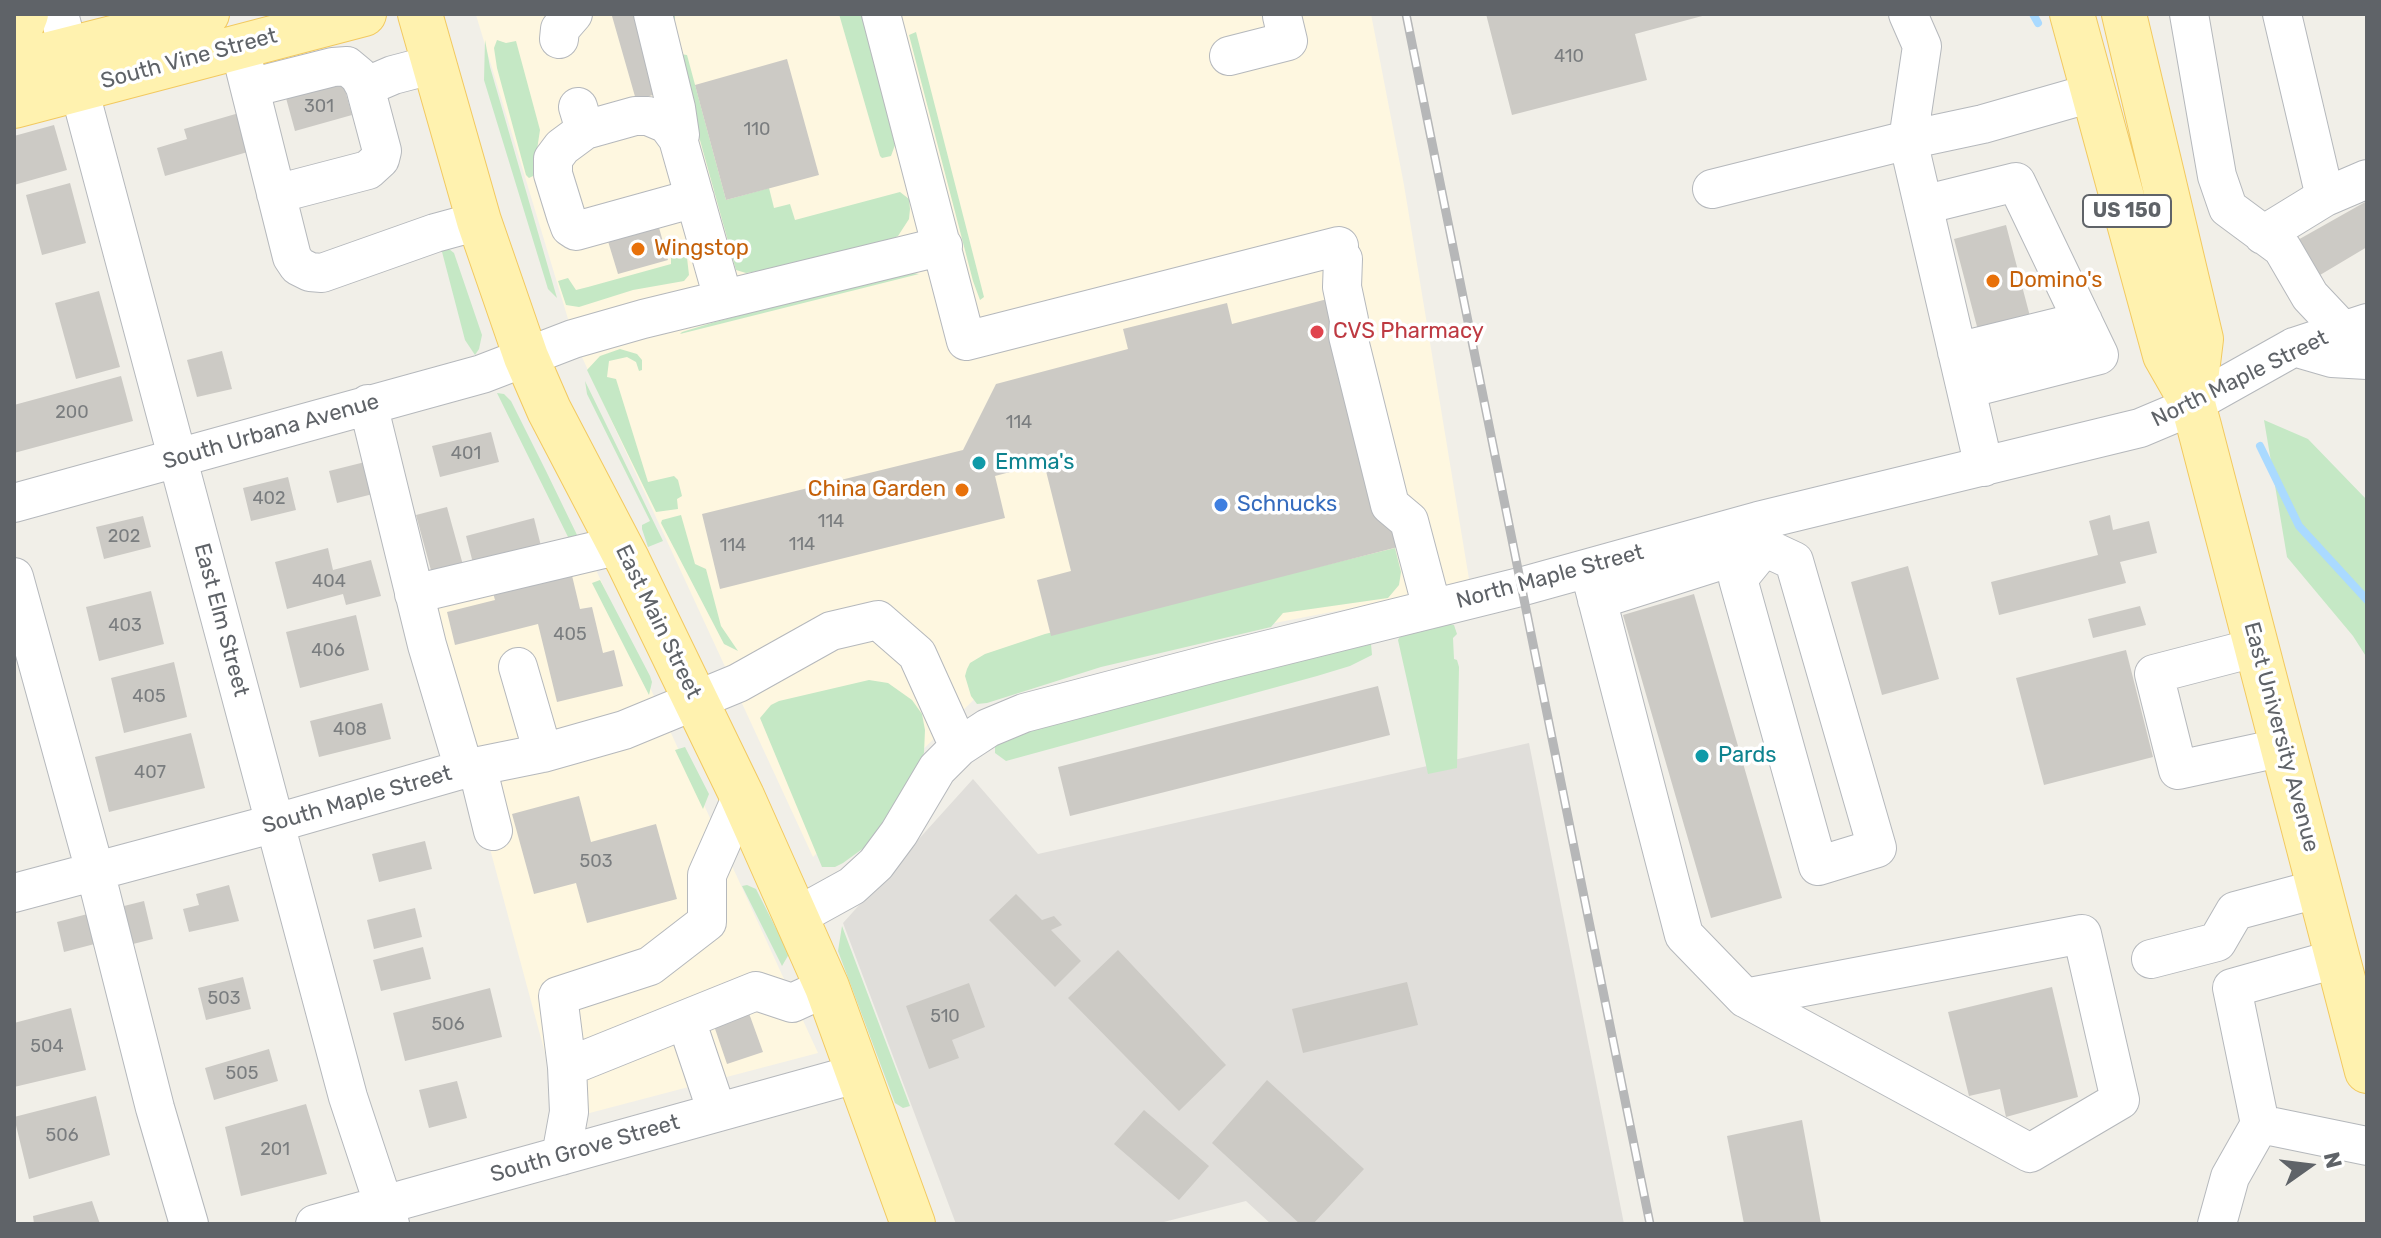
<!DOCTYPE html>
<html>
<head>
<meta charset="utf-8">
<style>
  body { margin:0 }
  #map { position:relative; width:2381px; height:1238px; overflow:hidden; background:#f1efe8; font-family:Rubik,sans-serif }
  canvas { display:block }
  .frame { position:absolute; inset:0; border:16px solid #5f6368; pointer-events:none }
  .north { position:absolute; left:2269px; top:1126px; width:80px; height:80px; -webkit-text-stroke:6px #fff; paint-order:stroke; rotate:76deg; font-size:22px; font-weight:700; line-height:32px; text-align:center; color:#5f6368 }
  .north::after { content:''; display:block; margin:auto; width:28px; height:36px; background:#5f6368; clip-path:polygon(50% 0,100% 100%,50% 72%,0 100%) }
</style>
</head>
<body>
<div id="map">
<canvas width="2381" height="1238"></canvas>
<div class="frame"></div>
<div class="north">N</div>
</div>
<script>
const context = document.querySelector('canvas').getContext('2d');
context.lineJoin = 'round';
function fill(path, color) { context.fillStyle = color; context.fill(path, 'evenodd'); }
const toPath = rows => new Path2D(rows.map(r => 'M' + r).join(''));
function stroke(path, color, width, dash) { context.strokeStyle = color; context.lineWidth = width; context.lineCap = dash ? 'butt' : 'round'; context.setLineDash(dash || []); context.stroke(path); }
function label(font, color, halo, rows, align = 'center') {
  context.font = font + ' Rubik,sans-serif'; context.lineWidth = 7; context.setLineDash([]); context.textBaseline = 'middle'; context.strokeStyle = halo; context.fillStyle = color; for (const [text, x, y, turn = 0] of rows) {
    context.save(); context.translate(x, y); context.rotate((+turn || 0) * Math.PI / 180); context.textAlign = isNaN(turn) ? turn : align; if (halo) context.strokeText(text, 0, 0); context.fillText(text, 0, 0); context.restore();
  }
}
fill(toPath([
  [1371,14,1404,185,1470,585,997,677,813,857,575,342,476,15],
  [585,546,818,1053,563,1120,419,585]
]), '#fef7e0');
fill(toPath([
  [1529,743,1624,1224,1271,1224,1246,1201,1156,1224,956,1224,843,923,973,779,1038,854]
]), '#e0deda');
fill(toPath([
  [665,14,675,14,675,19,672,21,680,54,687,55,726,200,769,188,774,208,790,204,795,220,900,192,909,199,910,209,909,219,898,236,890,240,792,266,746,273,736,270],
  [839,14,861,14,895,145,891,156,882,158,880,156],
  [916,32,984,297,980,300,973,281,909,35],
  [485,40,490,67,557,298,548,289,484,80],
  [497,40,506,43,516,41,540,130,533,176,529,178,526,175,497,68,494,48],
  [441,248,449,249,454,253,482,335,479,349,475,355,465,340],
  [686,249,689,275,684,281,633,290,579,307,566,305,558,281,568,278,576,290,588,287,671,264,671,254],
  [907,272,919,274,680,334,682,332,715,322],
  [620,349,637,354,642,360,642,370,639,371,636,362,627,357,609,361,607,377,616,379,648,482,674,476,678,480,682,496,677,499,678,509,656,512,587,370,600,356],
  [585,381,663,541,648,547,642,529,642,525,650,521,587,394],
  [497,393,504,394,511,401,546,471,578,537,571,543],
  [2264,420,2308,439,2367,500,2367,658,2353,636,2287,557],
  [681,515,695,564,706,569,721,626,738,651,724,644,661,523,662,520],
  [1395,548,1401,572,1399,585,1388,598,1283,613,1271,627,1101,667,987,703,977,704,971,696,965,676,967,669,970,663,985,654,1045,634],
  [600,580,650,676,652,682,649,695,592,583],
  [1435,621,1454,625,1457,634,1453,638,1454,659,1457,660,1459,667,1457,768,1428,774,1398,640,1402,633],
  [1363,640,1371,644,1372,655,1350,666,1317,676,1006,761,995,753,995,737],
  [869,680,888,683,912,700,922,714,925,730,924,753,894,806,865,847,843,863,835,867,822,867,760,718,771,705,779,701],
  [685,747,709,794,703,809,675,750],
  [747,885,756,889,789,954,782,966,742,886],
  [842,926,910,1106,903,1108,895,1103,838,951]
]), '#c5e8c5');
stroke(toPath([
  [2033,14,2038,23],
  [2260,446,2299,526,2367,600]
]), '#aadaff', 8);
fill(toPath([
  [619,14,641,14,663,92,636,100,612,16],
  [1486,14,1706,14,1706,15,1635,34,1647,80,1512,115],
  [787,59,819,175,726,200,695,85],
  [343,83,352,115,295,131,286,98],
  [239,113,251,151,165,176,157,148,187,139,184,129],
  [54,125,67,170,14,185,14,136],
  [70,183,86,243,42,255,26,195],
  [2367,201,2367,247,2315,278,2296,241],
  [658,224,668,260,618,274,607,238],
  [2006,225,2032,324,1980,338,1954,239],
  [99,291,120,367,76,379,55,303],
  [1335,297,1398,547,1051,636,1037,580,1071,571,1044,463,995,476,1005,518,720,589,702,514,963,450,996,384,1128,349,1123,329,1227,303,1232,324],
  [222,351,232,389,197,397,187,360],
  [121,376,133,421,14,453,14,405],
  [491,432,499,462,440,477,432,446],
  [365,462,373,494,337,503,329,471],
  [288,477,296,510,251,521,243,488],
  [447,507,463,565,432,574,416,515],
  [2110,515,2113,530,2149,521,2157,553,2120,562,2126,583,1999,615,1991,582,2098,555,2089,521],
  [143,516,151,547,104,559,96,527],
  [534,518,542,550,474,567,466,536],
  [328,548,333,570,371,560,381,596,346,605,343,594,287,609,275,562],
  [569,563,580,609,592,607,603,653,614,650,623,686,557,702,538,624,455,645,447,612,495,600,490,582],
  [1908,566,1939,679,1882,695,1851,582],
  [151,591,164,644,99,661,86,607],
  [1694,594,1782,898,1711,918,1623,615],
  [2140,606,2146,625,2093,638,2088,619],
  [356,615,369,670,300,688,286,632],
  [2126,650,2153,757,2044,785,2016,678],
  [174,662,187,717,124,733,111,678],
  [1378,686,1390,735,1070,816,1058,767],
  [382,703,391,739,319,757,310,721],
  [191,733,205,788,109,812,95,757],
  [579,796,591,842,656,824,677,899,587,923,576,883,534,894,512,814],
  [425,841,432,869,379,882,372,854],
  [229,885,239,921,189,932,183,909,199,905,196,894],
  [1016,894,1042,920,1054,916,1062,925,1051,930,1081,961,1055,987,989,920],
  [144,901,153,939,125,946,116,908],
  [415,908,422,937,374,949,367,920],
  [99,911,106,941,64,952,57,922],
  [423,947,431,979,381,991,373,960],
  [1118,950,1226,1065,1179,1111,1068,998],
  [243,977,251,1009,206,1020,198,988],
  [1407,982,1418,1025,1303,1053,1292,1009],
  [969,983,985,1027,952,1040,959,1058,929,1069,906,1006],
  [2052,987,2078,1097,2006,1117,2000,1089,1969,1096,1948,1012],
  [490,988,502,1037,405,1061,393,1013],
  [746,1005,763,1052,727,1064,711,1017],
  [71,1008,86,1070,14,1087,14,1023],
  [269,1049,278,1081,214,1100,205,1068],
  [1267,1080,1364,1169,1313,1224,1300,1224,1212,1143],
  [457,1081,467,1118,429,1128,419,1090],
  [96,1096,110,1155,29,1179,14,1117],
  [306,1104,327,1174,241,1196,225,1127],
  [1144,1110,1209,1166,1179,1200,1114,1144],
  [1802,1120,1821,1224,1744,1224,1727,1136],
  [92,1201,100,1224,34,1224,33,1216]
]), '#cccac5');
const minor = toPath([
  [59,14,348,1097,390,1224],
  [653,14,676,108,680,135,678,139],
  [881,14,966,341,1339,246],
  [2189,14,2217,176,2228,208,2282,248,2310,296,2342,330],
  [559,39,560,29,573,14],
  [239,45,292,257,298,266,310,272,322,273,435,233,479,221],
  [1229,56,1288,41,1282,16],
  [250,88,333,67,347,66,359,76,365,87,393,75,435,64],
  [578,107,585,130,635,116,648,116,667,124,678,139,723,298],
  [585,130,562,147,553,159,553,174,566,216,570,227,576,231,695,198],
  [1712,189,1908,140,1922,46,1908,14],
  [276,194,368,170,380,159,382,151,365,87],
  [2325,197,2367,179],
  [1923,205,2016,182,2099,355,1966,389],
  [2263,235,2325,197,2282,14],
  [1343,259,1342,287,1349,320,1348,336,1390,505,1409,521,1432,608],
  [2294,347,2332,358,2367,360],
  [1957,352,2083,321],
  [368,404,427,645,464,769],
  [1984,467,1908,140,1983,124,2095,92],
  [14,503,482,374,573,339,643,319,943,246],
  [1589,568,1684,935,1745,998,2082,934,2120,1100,2030,1153,1745,998],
  [14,577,95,871,155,1108,189,1224],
  [414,594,620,545],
  [1597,600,1764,547,1794,561,1877,848,1818,866,1738,579,1764,547,1758,521],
  [2258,647,2154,674,2178,770,2284,747],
  [518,667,543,753],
  [477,766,493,831],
  [14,893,276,823,464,769,543,753,624,730,738,683,831,631,878,620,917,654,959,747],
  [794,918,852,886,876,864,899,833,937,769,959,747,988,728,1024,713,1218,662,1520,587,1758,521,2140,428,2178,412,2294,347,2367,323],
  [2339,958,2232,988,2260,1124,2367,1146],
  [2151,959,2217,942,2235,911,2321,888],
  [686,1020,717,1112],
  [567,1067,558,996,650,966,707,922,707,875,742,796],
  [561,1156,569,1112,567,1067,756,991,792,1003,827,987],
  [315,1224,856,1074],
  [2217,1224,2230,1177,2260,1124]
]);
const major = toPath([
  [420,14,479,221,526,357,549,410,628,561,742,796,827,987,913,1224],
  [2072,14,2165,355,2193,404,2199,426,2367,1071],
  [2124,14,2201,339,2193,404],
  [14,45,26,14],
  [14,63,207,14],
  [14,106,364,14]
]);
stroke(minor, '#b5b8bc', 40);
stroke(major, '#f2c960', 46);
stroke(minor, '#fff', 38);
stroke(major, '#fff2af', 44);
const rail = toPath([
  [1406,14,1650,1224]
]);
stroke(rail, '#b6b7b8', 9);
stroke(rail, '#fff', 6, [18]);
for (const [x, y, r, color] of [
  [638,249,8,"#e8710a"],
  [1993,281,8,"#e8710a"],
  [1317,332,8,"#e0444e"],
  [979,463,8,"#0f9aa8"],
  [962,490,8,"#e8710a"],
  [1221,505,8,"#3f7fe0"],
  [1702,756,8,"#0f9aa8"]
]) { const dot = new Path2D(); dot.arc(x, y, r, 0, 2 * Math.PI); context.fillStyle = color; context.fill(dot); stroke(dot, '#fff', 3); }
label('18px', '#7a7d7f', null, [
  ["410",1569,57],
  ["301",319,107],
  ["110",757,130],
  ["200",72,413],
  ["114",1019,423],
  ["401",466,454],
  ["402",269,499],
  ["114",831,522],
  ["202",124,537],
  ["114",802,545],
  ["114",733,546],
  ["404",329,582],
  ["403",125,626],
  ["405",570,635],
  ["406",328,651],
  ["405",149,697],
  ["408",350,730],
  ["407",150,773],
  ["503",596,862],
  ["503",224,999],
  ["510",945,1017],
  ["506",448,1025],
  ["504",47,1047],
  ["505",242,1074],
  ["506",62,1136],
  ["201",275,1150]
]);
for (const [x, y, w] of [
  [2127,211,88]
]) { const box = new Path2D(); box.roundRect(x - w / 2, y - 16, w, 32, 6); context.fillStyle = '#fff'; context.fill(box); stroke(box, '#5f6368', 2); }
label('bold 20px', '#5f6368', null, [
  ["US 150",2127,211]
]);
label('22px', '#5f6368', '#fff', [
  ["South Vine Street",189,59,-15],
  ["North Maple Street",2240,379,-26],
  ["South Urbana Avenue",271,432,-16],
  ["North Maple Street",1550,577,-15],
  ["East Elm Street",221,620,75],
  ["East Main Street",658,622,64],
  ["East University Avenue",2281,737,75],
  ["South Maple Street",357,800,-16],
  ["South Grove Street",585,1149,-16]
]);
label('22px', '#c56008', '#fff', [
  ["Wingstop",654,249],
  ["Domino's",2009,281],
  ["China Garden",946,490,"right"]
], 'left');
label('22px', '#be3a42', '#fff', [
  ["CVS Pharmacy",1333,332]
], 'left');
label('22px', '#0d838f', '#fff', [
  ["Emma's",995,463],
  ["Pards",1718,756]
], 'left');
label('22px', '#366cbe', '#fff', [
  ["Schnucks",1237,505]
], 'left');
</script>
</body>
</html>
